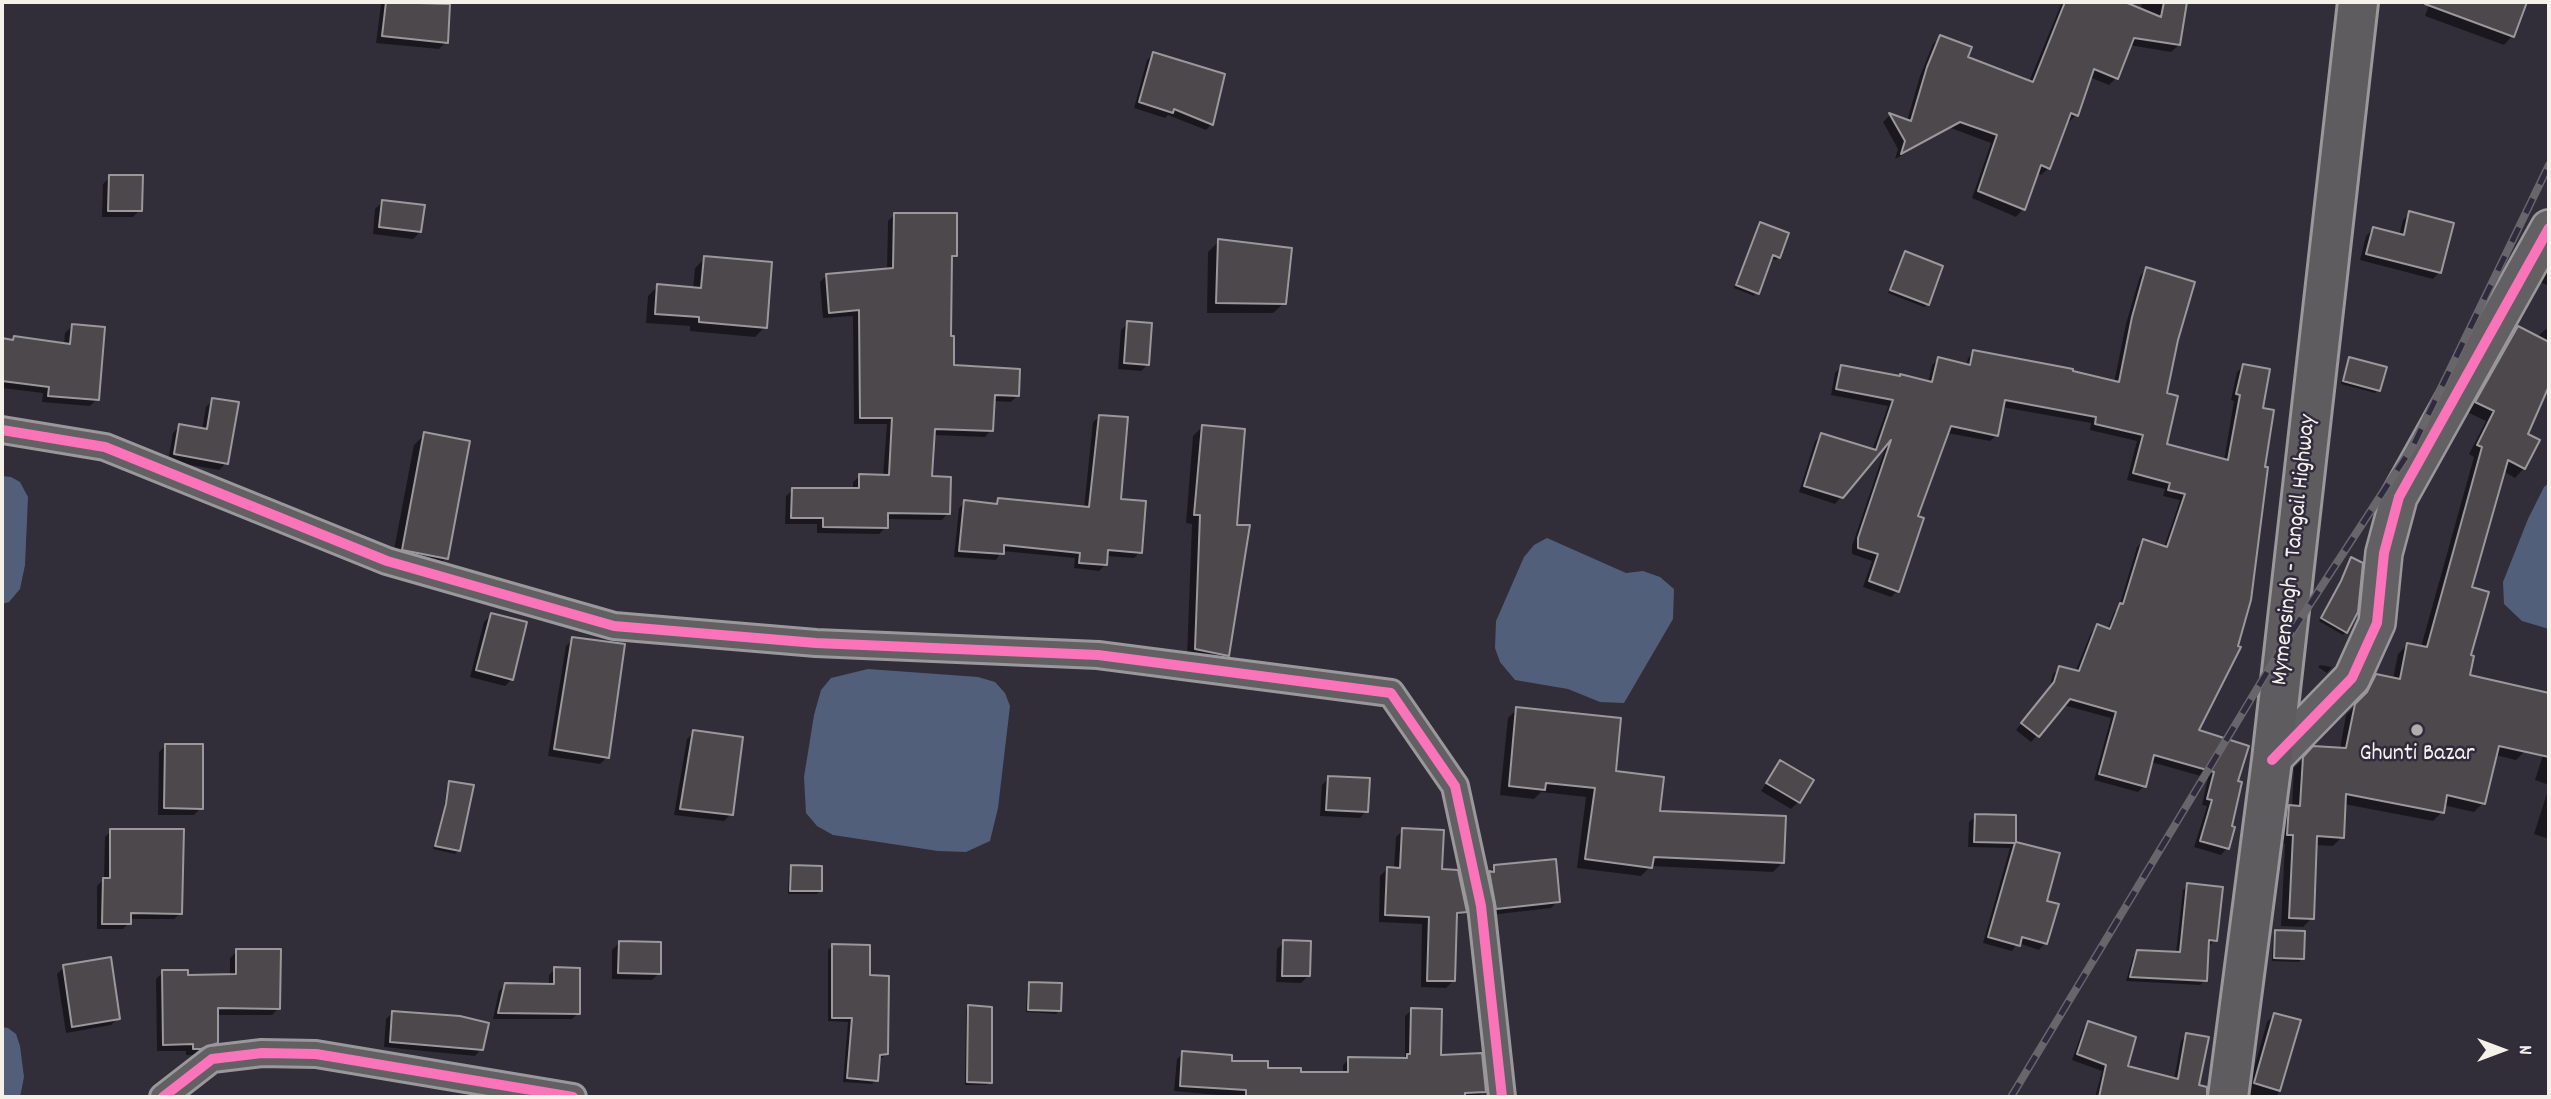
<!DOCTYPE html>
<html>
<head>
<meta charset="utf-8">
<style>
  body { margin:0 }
  #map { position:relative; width:2551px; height:1099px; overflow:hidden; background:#312e39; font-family:Dekko,sans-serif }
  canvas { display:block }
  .frame { position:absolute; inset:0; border:4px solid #f4f1e8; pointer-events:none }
  .north { position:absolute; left:2467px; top:1015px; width:70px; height:70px; -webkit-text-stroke:5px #2f2a3d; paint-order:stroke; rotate:90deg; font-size:19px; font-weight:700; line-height:28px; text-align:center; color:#f4f1e8 }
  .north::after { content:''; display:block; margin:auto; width:24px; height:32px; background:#f4f1e8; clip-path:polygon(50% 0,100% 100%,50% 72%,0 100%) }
</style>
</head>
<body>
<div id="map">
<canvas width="2551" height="1099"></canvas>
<div class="frame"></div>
<div class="north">N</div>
</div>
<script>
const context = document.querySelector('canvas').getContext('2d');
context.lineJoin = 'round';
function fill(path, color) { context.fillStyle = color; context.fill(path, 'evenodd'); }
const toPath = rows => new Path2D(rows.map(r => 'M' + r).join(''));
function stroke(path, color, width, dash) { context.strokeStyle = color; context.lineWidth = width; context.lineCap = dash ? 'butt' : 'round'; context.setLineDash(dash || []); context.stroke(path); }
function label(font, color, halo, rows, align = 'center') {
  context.font = font + ' Dekko,sans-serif'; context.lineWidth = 5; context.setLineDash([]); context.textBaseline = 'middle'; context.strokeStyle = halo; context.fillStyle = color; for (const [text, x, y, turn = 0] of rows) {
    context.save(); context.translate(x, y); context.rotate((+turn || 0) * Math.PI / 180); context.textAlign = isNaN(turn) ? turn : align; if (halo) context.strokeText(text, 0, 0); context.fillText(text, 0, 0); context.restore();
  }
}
fill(toPath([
  [2,476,11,477,20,482,28,497,25,565,20,589,9,602,2,604],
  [2549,483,2549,629,2522,621,2504,604,2503,582,2528,519,2544,487],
  [1547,538,1626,573,1643,571,1660,577,1674,589,1673,619,1624,703,1600,702,1568,689,1515,680,1500,662,1495,648,1496,621,1524,557,1534,545],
  [868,669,978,677,995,682,1005,693,1010,706,998,808,990,841,966,852,938,851,833,835,817,826,806,813,804,777,814,715,821,690,831,678],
  [2,1027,8,1028,16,1034,20,1046,24,1077,20,1097,2,1097]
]), '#525f7a');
fill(toPath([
  [383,2,419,2,448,6,446,42,439,49,376,43,381,4],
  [2062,2,2120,2,2141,10,2142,2,2185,2,2179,45,2171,52,2129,45,2116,78,2109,85,2089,77,2076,115,2069,122,2066,121,2049,168,2041,175,2037,173,2023,209,2016,217,1972,198,1991,143,1951,128,1895,159,1898,149,1883,122,1890,115,1907,121,1920,76,1933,44,1940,37,1966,58,2029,82],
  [2430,2,2525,2,2512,36,2504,45,2425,16],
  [1153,54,1212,124,1206,130,1168,115,1165,118,1134,108,1147,60],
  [110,177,140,210,133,217,102,217,103,184],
  [382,202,420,232,413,239,373,234,375,209],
  [2410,213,2439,272,2433,279,2360,260,2366,236,2373,229,2399,236,2403,220],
  [895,214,955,256,950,261,949,337,952,366,1017,396,1011,402,993,401,991,430,985,437,933,435,930,478,948,513,942,520,886,519,886,527,879,534,817,533,817,524,785,524,786,496,793,490,853,490,853,482,860,476,883,476,887,424,854,424,853,316,823,318,820,282,827,275,887,270,888,221],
  [1760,224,1779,257,1776,260,1770,258,1754,296,1734,288],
  [1219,241,1284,303,1273,313,1207,313,1208,252],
  [1905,254,1927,304,1924,307,1888,293],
  [705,258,765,327,755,337,690,331,690,326,646,323,648,296,658,286,693,289,695,268],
  [2549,265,2549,286,2540,282],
  [2146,269,2177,339,2165,394,2164,445,2224,461,2234,401,2231,400,2237,372,2243,366,2268,371,2197,731,2236,782,2227,848,2221,855,2194,847,2207,806,2202,805,2208,778,2151,762,2144,786,2138,792,2094,780,2111,718,2063,705,2031,742,2016,730,2049,690,2053,674,2059,668,2075,672,2091,633,2097,626,2107,630,2114,612,2119,607,2137,547,2143,541,2164,547,2180,500,2163,496,2165,489,2127,480,2137,441,2090,430,2091,423,2002,407,1997,435,1990,441,1947,433,1916,517,1897,591,1891,597,1863,587,1872,561,1852,554,1852,546,1887,443,1835,504,1799,492,1815,441,1821,435,1872,451,1888,406,1831,395,1835,373,1841,367,1928,383,1932,365,1939,359,1966,366,1968,358,1974,352,2114,383,2126,324,2140,276],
  [1128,323,1148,364,1141,371,1118,369,1121,330],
  [72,326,97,399,90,406,42,402,43,393,2,388,2,339,11,341,14,338,64,345,65,333],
  [2518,328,2537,337,2546,329,2549,330,2549,382,2526,435,2524,468,2515,478,2503,471,2470,589,2468,676,2525,751,2516,760,2495,755,2483,803,2474,812,2443,805,2442,812,2433,821,2344,804,2342,837,2333,846,2315,845,2312,918,2303,927,2281,926,2285,844,2279,843,2280,816,2289,807,2292,807,2294,768,2314,748,2340,749,2346,715,2358,703,2367,686,2376,676,2393,679,2398,654,2407,645,2421,647,2474,457,2469,454,2486,421,2467,412,2509,337],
  [2350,359,2378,390,2375,393,2341,384,2347,362],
  [213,400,226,463,219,470,168,461,173,433,180,426,202,430,206,407],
  [1100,416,1119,501,1140,552,1134,558,1106,556,1105,565,1099,571,1074,568,1075,558,1002,551,996,560,954,557,959,508,965,502,993,506,999,500,1084,508,1093,422],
  [1202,427,1227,655,1218,664,1187,658,1192,524,1186,523,1193,436],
  [425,434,446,558,435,569,392,560,414,445],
  [2352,559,2346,632,2343,635,2319,621],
  [491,615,512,679,505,686,470,677,484,622],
  [573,639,607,757,600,764,548,756,566,646],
  [2320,665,2332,667,2327,673,2318,667],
  [1517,709,1614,772,1658,812,1783,862,1773,872,1651,866,1641,876,1577,868,1586,797,1541,792,1534,799,1500,795,1508,718],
  [694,732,731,814,724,821,674,815,687,739],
  [166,745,201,808,194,815,158,815,159,752],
  [2549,745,2549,785,2535,780,2545,749],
  [1781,762,1798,802,1791,809,1761,791],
  [1329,778,1366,811,1360,818,1320,816,1322,785],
  [450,783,458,851,455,854,433,849,444,808,447,786],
  [2549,787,2549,839,2534,834],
  [1976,816,2014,843,2057,855,2045,902,2045,943,2039,950,2018,943,2012,951,1983,943,2010,848,1968,847,1969,822],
  [1403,830,1441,871,1465,911,1455,918,1453,981,1446,988,1421,987,1422,924,1379,922,1380,876,1387,869,1394,869,1396,837],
  [111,831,181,913,174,919,129,919,129,923,123,929,97,929,97,886,104,879,105,837],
  [792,867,820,891,817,894,788,894,789,870],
  [1494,867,1558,901,1551,908,1490,915,1483,880],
  [2188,885,2215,940,2210,945,2207,945,2205,980,2200,985,2126,981,2133,957,2138,952,2176,953,2183,890],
  [2276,932,2302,959,2299,962,2272,961,2273,935],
  [1284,942,1308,976,1301,983,1276,982,1277,949],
  [619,943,659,973,652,980,612,979,612,950],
  [832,946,868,977,886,1054,882,1058,878,1058,876,1080,872,1084,843,1082,848,1022,828,1021,828,950],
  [237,951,279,1008,272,1015,216,1015,217,1043,209,1050,193,1055,186,1055,186,1051,157,1051,156,979,163,972,186,977,230,976,230,958],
  [64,967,118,1018,111,1025,66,1033,57,974],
  [555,969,578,1013,572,1019,493,1019,499,991,505,985,549,986,549,975],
  [1030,984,1059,1011,1056,1014,1026,1012,1027,987],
  [969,1006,990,1082,987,1085,965,1085,966,1009],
  [1412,1010,1439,1057,1484,1091,1478,1097,1241,1097,1174,1091,1177,1059,1183,1053,1266,1070,1299,1073,1343,1073,1343,1065,1349,1059,1405,1059,1405,1016],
  [392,1013,481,1049,475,1056,384,1047,386,1019],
  [2274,1015,2299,1022,2277,1097,2246,1097,2267,1022],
  [2089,1023,2126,1067,2174,1080,2181,1041,2187,1035,2207,1039,2194,1097,2095,1097,2102,1071,2072,1060,2083,1029]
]), '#0007');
const building = toPath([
  [386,2,450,4,448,43,382,36,386,2],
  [2065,2,2125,2,2161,17,2164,2,2187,2,2180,45,2134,38,2118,79,2094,69,2078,116,2071,113,2050,169,2041,165,2025,210,1978,191,1997,135,1960,122,1901,154,1905,141,1889,113,1911,121,1927,67,1940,35,1972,47,1968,57,2033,82,2065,2],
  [2425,2,2527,2,2514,37,2425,4,2425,2],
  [1153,52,1225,74,1213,125,1174,109,1173,113,1139,102,1153,52],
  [109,175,143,175,142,211,108,211,109,175],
  [382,200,425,205,421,232,379,227,382,200],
  [2409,211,2454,223,2441,273,2366,254,2373,227,2404,235,2409,211],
  [894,213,957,213,957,256,952,256,951,336,954,336,954,365,1020,369,1019,396,995,395,993,431,935,429,932,476,951,477,950,514,888,513,888,528,823,527,823,518,791,518,792,488,859,488,859,474,889,475,892,418,860,418,859,310,829,313,826,274,893,268,894,213],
  [1760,222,1789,233,1780,258,1773,255,1759,294,1736,285,1760,222],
  [1218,239,1292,248,1286,304,1216,303,1218,239],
  [1905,251,1943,266,1929,305,1890,290,1905,251],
  [704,256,772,262,767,328,699,322,699,317,655,314,657,284,701,288,704,256],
  [2146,267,2195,282,2178,340,2167,393,2178,396,2167,444,2228,460,2240,395,2236,394,2243,364,2270,369,2263,408,2274,410,2265,467,2268,467,2251,600,2238,646,2241,647,2199,730,2249,746,2238,781,2242,782,2232,826,2235,827,2229,849,2200,841,2212,800,2207,799,2214,772,2154,755,2146,787,2099,774,2116,712,2070,699,2039,737,2021,723,2054,682,2059,666,2079,671,2097,624,2110,629,2120,603,2123,604,2143,539,2167,547,2185,494,2168,490,2170,483,2133,473,2143,435,2095,424,2096,417,2005,400,1998,436,1951,426,1918,516,1924,518,1899,592,1869,581,1878,554,1858,548,1858,538,1891,440,1843,498,1804,486,1821,433,1876,450,1893,400,1836,389,1841,365,1900,376,1900,374,1932,382,1938,357,1970,365,1973,350,2073,369,2073,371,2119,382,2132,317,2146,267],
  [1127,321,1152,323,1149,365,1124,363,1127,321],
  [72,324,105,327,99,400,48,396,49,387,2,381,2,338,13,340,14,336,70,344,72,324],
  [2518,326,2549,342,2549,386,2528,434,2540,440,2525,469,2508,460,2472,587,2489,592,2471,655,2474,656,2470,675,2549,693,2549,757,2499,746,2485,804,2447,795,2444,813,2346,794,2344,838,2317,836,2314,919,2289,918,2293,835,2287,835,2289,805,2300,806,2303,757,2313,746,2346,748,2355,704,2367,692,2376,674,2400,679,2407,643,2427,647,2482,447,2477,445,2494,411,2475,402,2518,326],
  [2349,357,2387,367,2380,391,2343,381,2349,357],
  [212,398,239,402,228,464,174,454,179,424,207,429,212,398],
  [1099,415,1128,417,1121,499,1146,501,1142,553,1108,550,1107,565,1079,563,1080,553,1004,545,1004,554,959,551,964,500,997,504,998,498,1089,507,1099,415],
  [1202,425,1245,429,1237,525,1250,525,1229,656,1195,649,1200,515,1194,515,1202,425],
  [424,432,470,441,448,559,402,550,424,432],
  [2351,557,2363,563,2358,612,2347,633,2321,618,2341,581,2351,557],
  [491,613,527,622,513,680,476,670,491,613],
  [572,637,625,644,609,758,554,749,572,637],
  [1516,707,1621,718,1616,771,1664,777,1660,811,1786,816,1784,863,1654,857,1652,868,1585,859,1595,788,1546,783,1545,790,1509,786,1516,707],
  [693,730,743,737,733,815,680,809,693,730],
  [165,744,203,744,203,809,164,808,165,744],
  [1780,760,1814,780,1800,803,1766,783,1780,760],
  [1328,776,1370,778,1368,812,1326,810,1328,776],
  [449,781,474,785,460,851,435,846,446,804,449,781],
  [1975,814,2016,815,2016,842,2060,853,2047,901,2059,904,2047,944,2022,937,2020,946,1988,937,2015,843,1974,842,1975,814],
  [1402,828,1444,830,1442,869,1458,870,1467,912,1457,913,1455,981,1427,981,1429,917,1385,915,1387,867,1400,868,1402,828],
  [110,829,184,829,182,914,131,913,131,924,102,924,103,878,110,878,110,829],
  [1556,859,1560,902,1496,909,1489,871,1494,872,1494,865,1556,859],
  [791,865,822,866,822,891,790,891,791,865],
  [2187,883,2223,887,2217,941,2209,940,2207,981,2130,977,2137,950,2180,952,2187,883],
  [2275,930,2305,931,2304,959,2274,958,2275,930],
  [1283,940,1311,941,1310,976,1282,976,1283,940],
  [619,941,661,942,661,974,618,973,619,941],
  [832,944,870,945,870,975,889,976,888,1054,880,1055,878,1081,847,1078,852,1018,832,1018,832,944],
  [236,949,281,949,280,1009,218,1008,218,1043,201,1049,193,1049,193,1044,163,1045,162,970,188,970,188,975,236,974,236,949],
  [111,957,120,1019,72,1027,63,965,111,957],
  [554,967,580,968,580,1014,498,1013,505,983,554,984,554,967],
  [1029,982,1062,983,1061,1011,1028,1010,1029,982],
  [968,1005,992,1007,992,1083,967,1082,968,1005],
  [1411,1008,1442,1009,1441,1055,1482,1053,1486,1092,1465,1093,1465,1097,1246,1097,1246,1090,1180,1086,1182,1051,1232,1055,1232,1061,1268,1061,1268,1068,1301,1068,1301,1072,1348,1072,1348,1057,1407,1058,1407,1054,1410,1054,1411,1008],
  [392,1011,460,1016,489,1023,483,1050,390,1042,392,1011],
  [2274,1013,2301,1020,2280,1091,2254,1083,2274,1013],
  [2088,1021,2136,1037,2128,1066,2178,1079,2186,1033,2209,1037,2199,1085,2207,1087,2207,1097,2099,1097,2106,1065,2077,1054,2088,1021]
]);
fill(building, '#4c484c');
stroke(building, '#9a989b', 2);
const street = toPath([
  [2,430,105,447,387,561,614,626,816,643,1098,655,1391,693,1455,786,1481,906,1502,1097],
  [163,1097,212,1059,262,1053,316,1054,573,1097]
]);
const secondary = toPath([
  [2272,760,2352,678,2377,623,2384,553,2399,497,2549,228]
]);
const highway = toPath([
  [2228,1097,2272,760,2358,2]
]);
stroke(street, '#9a989b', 30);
stroke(secondary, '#9a989b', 40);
stroke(highway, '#9a989b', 44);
stroke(street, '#626063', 24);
stroke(secondary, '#626063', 35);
stroke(highway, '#5f5c5f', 38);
const rail = toPath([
  [2011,1097,2284,644,2413,446,2549,165]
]);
stroke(rail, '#68666b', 8);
stroke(rail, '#2f2a3d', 5, [16]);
stroke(toPath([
  [2,430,105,447,387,561,614,626,816,643,1098,655,1391,693,1455,786,1481,906,1502,1097],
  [2272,760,2352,678,2377,623,2384,553,2399,497,2549,228],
  [163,1097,212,1059,262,1053,316,1054,573,1097]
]), '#fb73b8', 10);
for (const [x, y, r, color] of [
  [2417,730,7,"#b0adab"]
]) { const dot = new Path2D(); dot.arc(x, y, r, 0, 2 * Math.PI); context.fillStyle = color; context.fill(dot); stroke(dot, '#2f2a3d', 2.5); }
label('24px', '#f4f1e8', '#2f2a3d', [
  ["Mymensingh - Tangail Highway",2296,550,-84]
]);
label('24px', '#f4f1e8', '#2f2a3d', [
  ["Ghunti Bazar",2417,756]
]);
</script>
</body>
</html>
